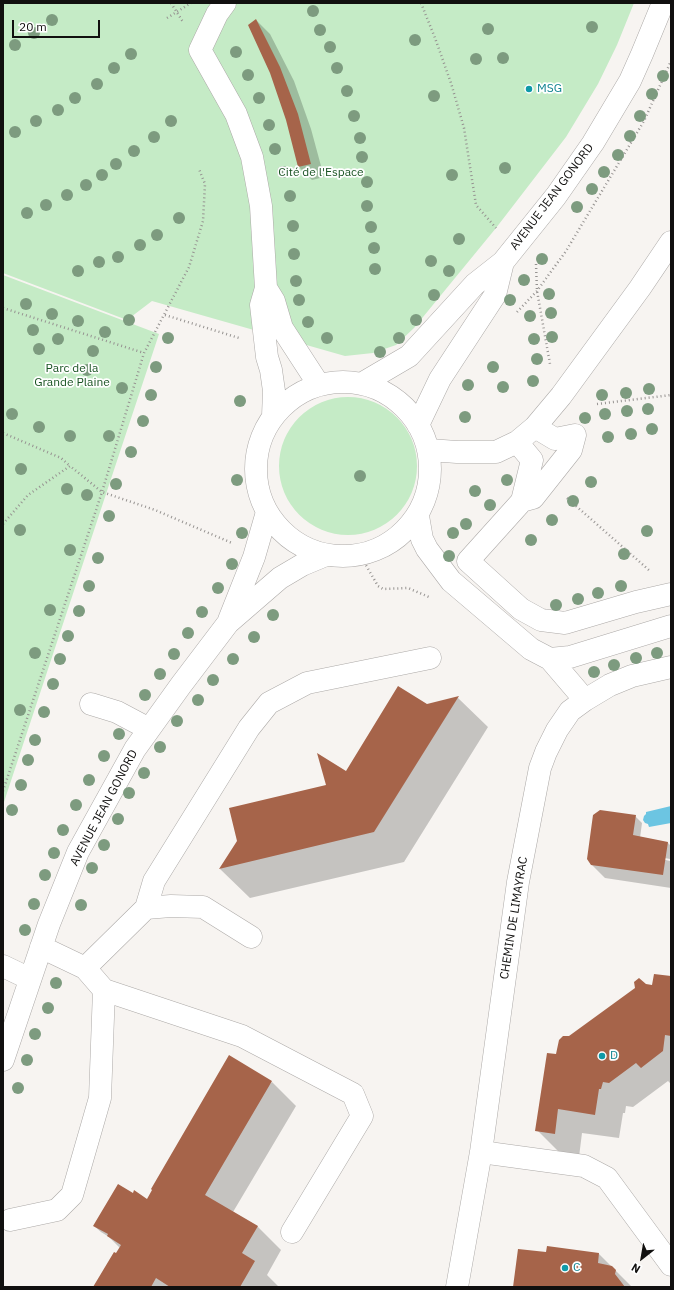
<!DOCTYPE html>
<html>
<head>
<meta charset="utf-8">
<style>
  body { margin:0 }
  #map { position:relative; width:674px; height:1290px; overflow:hidden; background:#f7f4f1; font-family:"IBM Plex Sans",sans-serif }
  canvas { display:block }
  .frame { position:absolute; inset:0; border:4px solid #11100f; pointer-events:none }
  .north { position:absolute; left:622px; top:1238px; width:40px; height:40px; -webkit-text-stroke:3px #fff; paint-order:stroke; rotate:211deg; font-size:11px; font-weight:700; line-height:16px; text-align:center; color:#11100f }
  .north::after { content:''; display:block; margin:auto; width:14px; height:18px; background:#11100f; clip-path:polygon(50% 0,100% 100%,50% 72%,0 100%) }
  .scale { position:absolute; left:12px; top:20px; width:88px; height:18px; box-sizing:border-box; border:2px solid #11100f; border-top:0; padding-left:5px; font-size:12px; line-height:14px; white-space:nowrap; color:#11100f; -webkit-text-stroke:3px #fff; paint-order:stroke }
</style>
</head>
<body>
<div id="map">
<canvas width="674" height="1290"></canvas>
<div class="frame"></div>
<div class="north">N</div>
<div class="scale">20 m</div>
</div>
<script>
const context = document.querySelector('canvas').getContext('2d');
context.lineJoin = 'round';
function fill(path, color) { context.fillStyle = color; context.fill(path, 'evenodd'); }
const toPath = rows => new Path2D(rows.map(r => 'M' + r).join(''));
function stroke(path, color, width, dash) { context.strokeStyle = color; context.lineWidth = width; context.lineCap = dash ? 'butt' : 'round'; context.setLineDash(dash || []); context.stroke(path); }
function label(font, color, halo, rows, align = 'center') {
  context.font = font + ' "IBM Plex Sans",sans-serif'; context.lineWidth = 3.5; context.setLineDash([]); context.textBaseline = 'middle'; context.strokeStyle = halo; context.fillStyle = color; for (const [text, x, y, turn = 0] of rows) {
    context.save(); context.translate(x, y); context.rotate((+turn || 0) * Math.PI / 180); context.textAlign = isNaN(turn) ? turn : align; if (halo) context.strokeText(text, 0, 0); context.fillText(text, 0, 0); context.restore();
  }
}
fill(toPath([
  [3,3,634,3,617,45,598,84,566,137,496,228,414,328,396,345,373,353,345,356,152,301,127,320,3,273],
  [3,275,159,334,3,805],
  '279 466a69 69 0 1 1 138 0a69 69 0 1 1-138 0Z'
]), '#c5ebc6');
fill(toPath([
  [671,806,671,823,649,827,648,824,645,823,643,820,644,816,646,814,646,812]
]), '#6cc5e2');
fill(toPath([
  [256,20,270,34,294,81,311,129,324,177,312,180,299,167,287,120],
  [458,698,488,727,404,862,250,898,220,869,329,786,427,705],
  [635,816,642,823,640,838,668,843,671,846,671,888,605,878,591,864],
  [654,856,670,859,670,861,657,858],
  [671,977,671,1084,668,1081,633,1107,626,1106,625,1113,623,1113,619,1138,582,1133,579,1157,561,1154,537,1130,557,1055,569,1038,646,985,653,986],
  [272,1082,296,1106,233,1212,257,1226,281,1250,267,1275,278,1286,278,1287,94,1287,120,1248,109,1237,101,1232,94,1226,133,1194,148,1200],
  [548,1247,599,1254,632,1287,514,1287,547,1254]
]), '#0003');
fill(toPath([
  [256,19,280,67,298,114,311,164,298,167,286,120,270,73,248,25],
  [398,686,427,704,459,696,374,832,219,869,237,841,229,808,326,785,317,753,346,771],
  [600,810,636,815,633,835,668,842,663,875,591,865,587,859,593,815],
  [654,974,671,976,671,1036,665,1035,663,1051,641,1068,636,1063,609,1083,603,1082,601,1089,599,1089,595,1115,558,1109,555,1134,535,1131,547,1053,556,1054,559,1040,563,1036,569,1036,635,988,634,982,639,978,646,984,652,985],
  [229,1055,272,1081,205,1195,258,1226,242,1253,255,1261,240,1287,170,1287,156,1278,151,1287,93,1287,114,1252,116,1253,121,1245,107,1236,108,1234,93,1226,118,1184,133,1193,134,1190,147,1199,152,1190,151,1189],
  [547,1246,599,1253,598,1263,612,1266,616,1270,615,1274,625,1287,513,1287,518,1249,546,1252]
]), '#a6644a');
const minor = toPath([
  [225,3,217,14,200,50,236,114,252,157,261,206,266,288,261,305,267,357,271,370,274,391,273,416],
  [266,288,274,301,282,328,319,385],
  '256 469a87 87 0 1 1 174 0a87 87 0 1 1-174 0Z',
  [363,383,409,356,475,284,503,262,556,196,593,143,630,81,642,54,663,3],
  [418,425,440,379,495,295,503,262],
  [517,442,532,460,522,501,468,561,521,609,541,620,565,623,636,602,671,594],
  [429,450,457,452,496,452,517,442,535,427,561,396,640,288,671,242],
  [522,501,533,498,571,450,575,435,555,439,535,427],
  [418,516,422,539,427,549,451,581,531,649,550,659,570,657,671,626],
  [229,620,254,557,267,512],
  [585,700,610,685,632,676,671,667],
  [91,704,117,712,149,729],
  [146,908,154,881,249,728,269,703,307,683,430,658],
  [3,966,30,979],
  [85,968,146,908,171,906,203,907,251,937],
  [104,990,242,1036,353,1094,362,1116,292,1232],
  [3,1060,49,924,78,852,135,749,181,685,228,623,280,578,302,565,326,555],
  [481,1152,584,1166,607,1178,671,1265],
  [10,1220,57,1210,72,1195,100,1098,104,990,85,968,41,947],
  [457,1287,481,1152,518,882,540,768,546,752,557,730,570,711,585,700,550,659]
]);
stroke(minor, '#aca9a7', 23);
stroke(toPath([
  [171,3,183,22],
  [421,3,435,38,451,83,464,128,476,205,496,228],
  [167,18,191,3],
  [536,264,537,291,550,364],
  [3,308,144,353],
  [517,312,537,291,566,251,644,121,671,61],
  [165,315,239,338],
  [597,404,671,395],
  [3,433,61,458,70,466],
  [567,498,650,571],
  [3,524,28,495,70,466,102,492,155,510,232,543],
  [360,555,378,586,383,589,408,588,429,597],
  [3,791,102,492,144,353,189,267,203,221,205,184,199,169]
]), '#969391', 2.5, [1, 3]);
stroke(minor, '#fff', 22);
context.fillStyle = '#7d9b7f';
for (const [x, y] of [
  [313,11],
  [52,20],
  [592,27],
  [488,29],
  [320,30],
  [34,33],
  [415,40],
  [15,45],
  [330,47],
  [236,52],
  [131,54],
  [503,58],
  [476,59],
  [114,68],
  [337,68],
  [248,75],
  [663,76],
  [97,84],
  [347,91],
  [652,94],
  [434,96],
  [75,98],
  [259,98],
  [58,110],
  [354,116],
  [640,116],
  [36,121],
  [171,121],
  [269,125],
  [15,132],
  [630,136],
  [154,137],
  [360,138],
  [275,149],
  [134,151],
  [618,155],
  [362,157],
  [116,164],
  [505,168],
  [283,172],
  [604,172],
  [102,175],
  [452,175],
  [367,182],
  [86,185],
  [592,189],
  [67,195],
  [290,196],
  [46,205],
  [367,206],
  [577,207],
  [27,213],
  [179,218],
  [293,226],
  [371,227],
  [157,235],
  [459,239],
  [140,245],
  [374,248],
  [294,254],
  [118,257],
  [542,259],
  [431,261],
  [99,262],
  [375,269],
  [78,271],
  [449,271],
  [524,280],
  [296,281],
  [549,294],
  [434,295],
  [299,300],
  [510,300],
  [26,304],
  [551,313],
  [52,314],
  [530,316],
  [129,320],
  [416,320],
  [78,321],
  [308,322],
  [33,330],
  [105,332],
  [552,337],
  [168,338],
  [327,338],
  [399,338],
  [58,339],
  [534,339],
  [39,349],
  [93,351],
  [380,352],
  [537,359],
  [156,367],
  [493,367],
  [87,370],
  [533,381],
  [468,385],
  [503,387],
  [122,388],
  [649,389],
  [626,393],
  [151,395],
  [602,395],
  [240,401],
  [648,409],
  [627,411],
  [12,414],
  [605,414],
  [465,417],
  [585,418],
  [143,421],
  [39,427],
  [652,429],
  [631,434],
  [70,436],
  [109,436],
  [608,437],
  [131,452],
  [21,469],
  [360,476],
  [237,480],
  [507,480],
  [591,482],
  [116,484],
  [67,489],
  [475,491],
  [87,495],
  [573,501],
  [490,505],
  [109,516],
  [552,520],
  [466,524],
  [20,530],
  [647,531],
  [242,533],
  [453,533],
  [531,540],
  [70,550],
  [624,554],
  [449,556],
  [98,558],
  [232,564],
  [89,586],
  [621,586],
  [218,588],
  [598,593],
  [578,599],
  [556,605],
  [50,610],
  [79,611],
  [202,612],
  [273,615],
  [188,633],
  [68,636],
  [254,637],
  [35,653],
  [657,653],
  [174,654],
  [636,658],
  [60,659],
  [233,659],
  [614,665],
  [594,672],
  [160,674],
  [213,680],
  [53,684],
  [145,695],
  [198,700],
  [20,710],
  [44,712],
  [177,721],
  [119,734],
  [35,740],
  [160,747],
  [104,756],
  [28,760],
  [144,773],
  [89,780],
  [21,785],
  [129,793],
  [76,805],
  [12,810],
  [118,819],
  [63,830],
  [104,845],
  [54,853],
  [92,868],
  [45,875],
  [34,904],
  [81,905],
  [25,930],
  [56,983],
  [48,1008],
  [35,1034],
  [27,1060],
  [18,1088]
]) { context.beginPath(); context.arc(x, y, 6, 0, 2 * Math.PI); context.fill(); }
for (const [x, y, r, color] of [
  [529,89,4,"#0f9aa8"],
  [602,1056,4,"#0f9aa8"],
  [565,1268,4,"#0f9aa8"]
]) { const dot = new Path2D(); dot.arc(x, y, r, 0, 2 * Math.PI); context.fillStyle = color; context.fill(dot); stroke(dot, '#fff', 1.5); }
label('12px', '#0d838f', '#fff', [
  ["MSG",537,89],
  ["D",610,1056],
  ["C",573,1268]
], 'left');
label('12px', '#195322', '#fff', [
  ["Cité de l'Espace",321,173],
  ["Parc de la",72,369],
  ["Grande Plaine",72,383]
]);
label('12px', '#11100f', '#fff', [
  ["AVENUE JEAN GONORD",552,197,-53],
  ["AVENUE JEAN GONORD",104,808,-62],
  ["CHEMIN DE LIMAYRAC",514,918,-81]
]);
</script>
</body>
</html>
